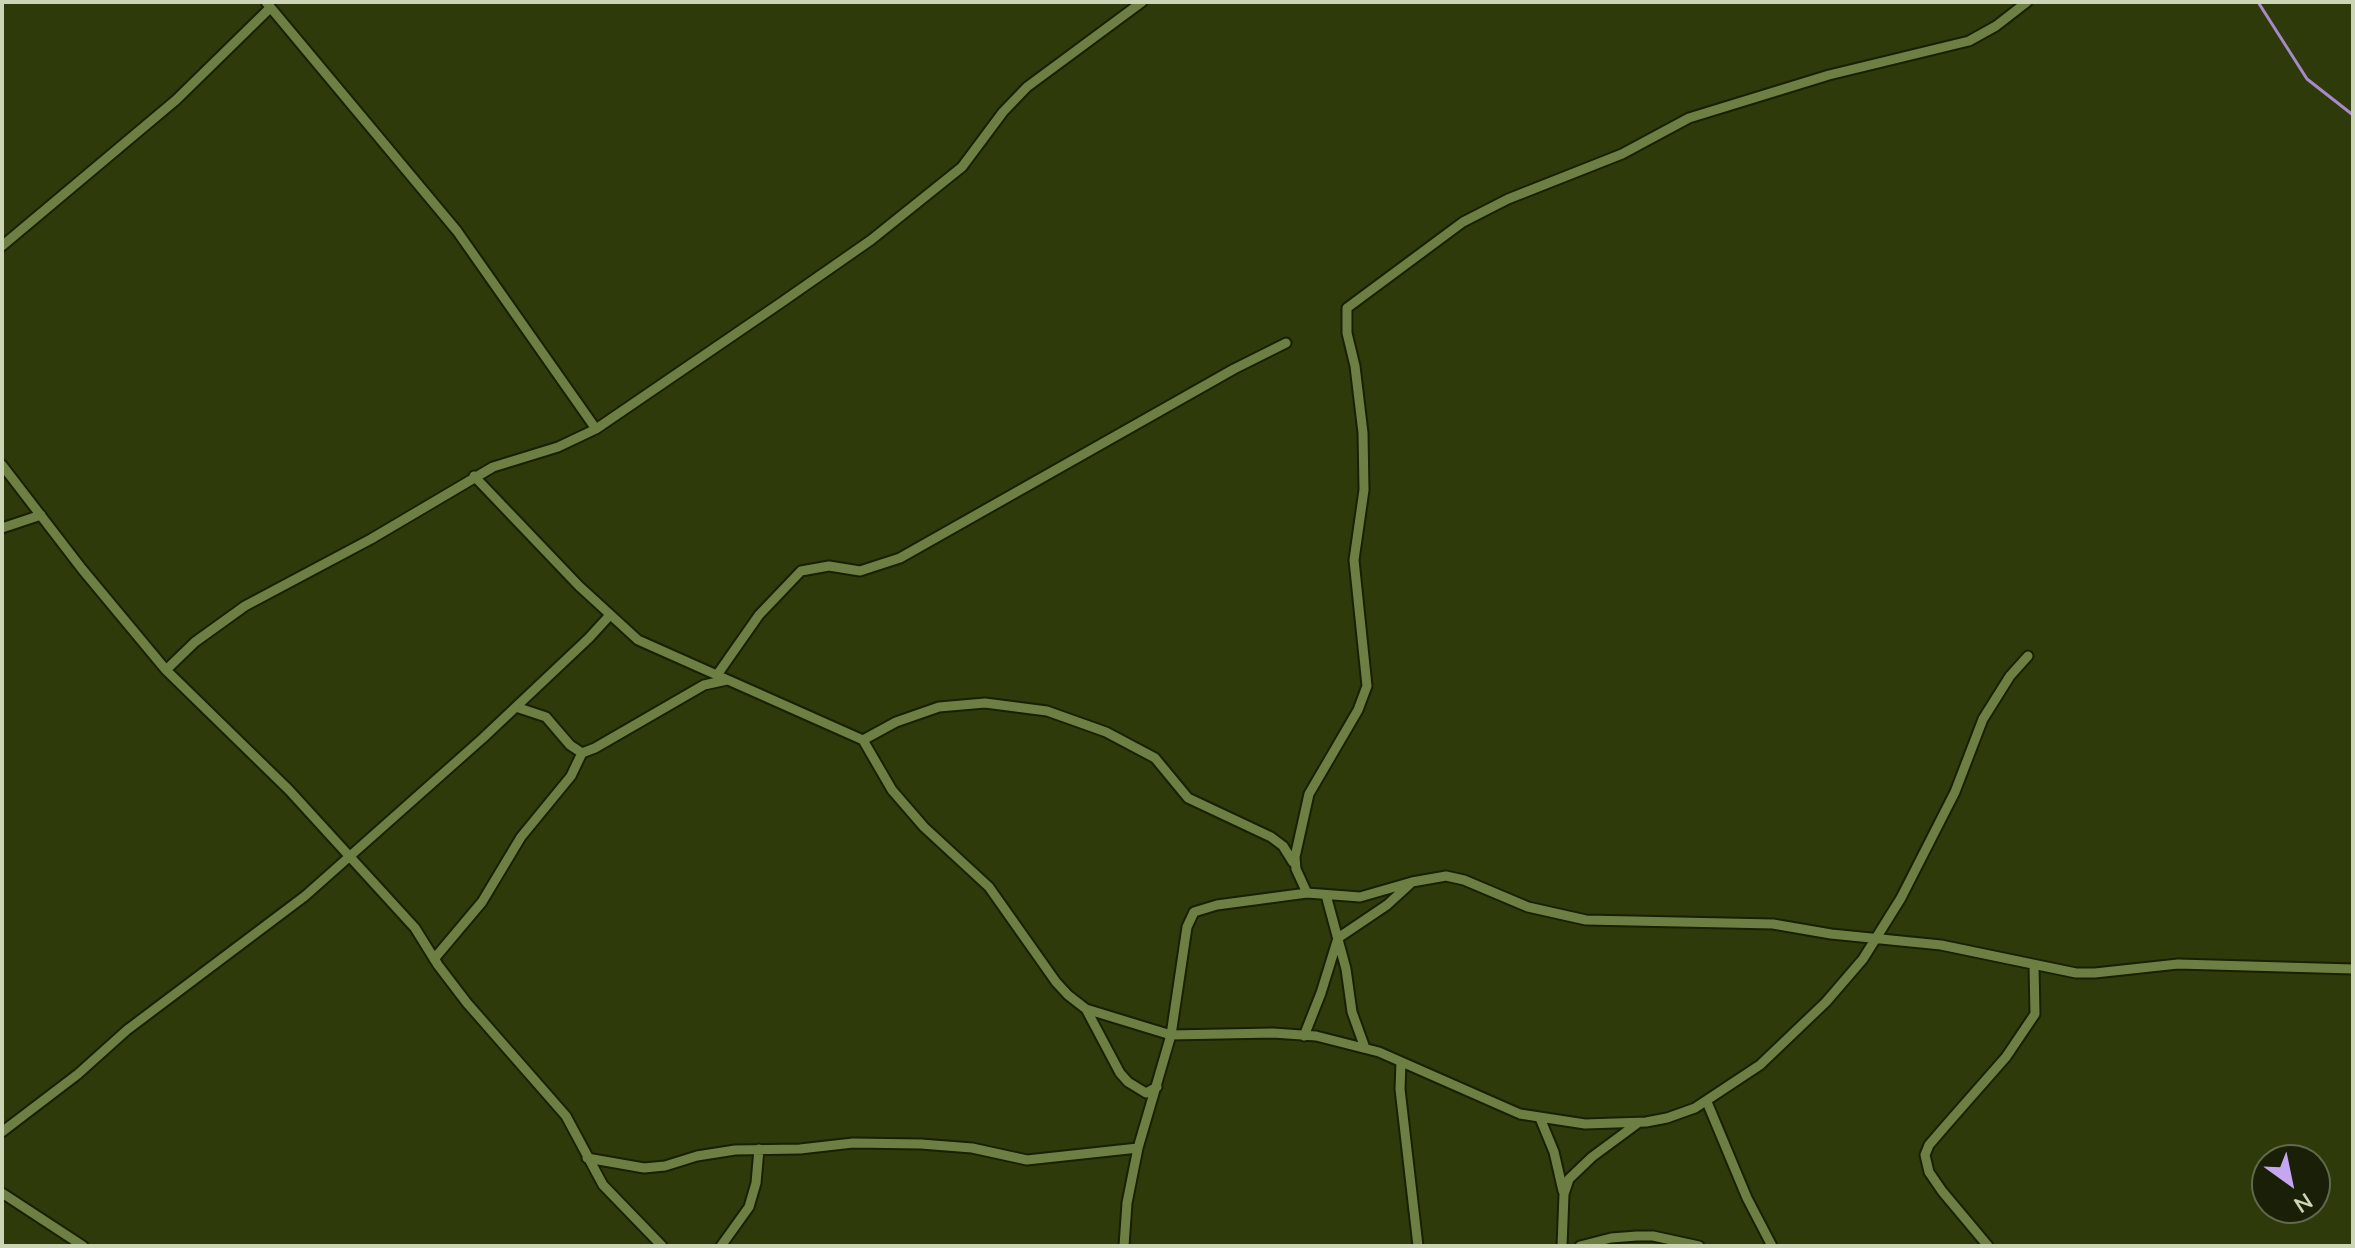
<!DOCTYPE html>
<html>
<head>
<meta charset="utf-8">
<style>
  body { margin:0 }
  #map { position:relative; width:2355px; height:1248px; overflow:hidden; background:#2f3a0b; font-family:"Nunito Sans",sans-serif }
  canvas { display:block }
  .frame { position:absolute; inset:0; border:4px solid #ccd6b7; pointer-events:none }
  .north { position:absolute; left:2251px; top:1144px; width:80px; height:80px; box-sizing:border-box; background:#192007; border:2px solid #61694d; border-radius:50%; rotate:147deg; font-size:22px; font-weight:700; line-height:32px; text-align:center; color:#ccd6b7 }
  .north::after { content:''; display:block; margin:auto; width:28px; height:36px; background:#c5a7f1; clip-path:polygon(50% 0,100% 100%,50% 72%,0 100%) }
</style>
</head>
<body>
<div id="map">
<canvas width="2355" height="1248"></canvas>
<div class="frame"></div>
<div class="north">N</div>
</div>
<script>
const context = document.querySelector('canvas').getContext('2d');
context.lineJoin = 'round';
const toPath = rows => new Path2D(rows.map(r => 'M' + r).join(''));
function stroke(path, color, width, dash) { context.strokeStyle = color; context.lineWidth = width; context.lineCap = dash ? 'butt' : 'round'; context.setLineDash(dash || []); context.stroke(path); }
stroke(toPath([
  [2258,2,2307,79,2353,115]
]), '#a78ac9', 3);
const street = toPath([
  [266,2,457,231,596,429],
  [2,246,176,100,270,8],
  [2,465,82,569,166,670,289,790,415,928,438,965,467,1003,566,1116,603,1185,662,1246],
  [474,476,579,586,638,640,863,740,892,790,924,827,989,887,1056,982,1068,995,1086,1009,1171,1035,1273,1033,1316,1036,1379,1052,1520,1114,1585,1124,1646,1122,1667,1118,1695,1108,1760,1065,1826,1002,1863,959,1901,898,1955,792,1983,719,2010,676,2028,656],
  [2,528,41,515],
  [166,670,195,642,245,606,371,539,493,467,558,447,596,429,782,302,871,240,962,167,1003,112,1027,87,1142,2],
  [717,675,759,615,801,571,829,566,860,571,900,558,1234,369,1286,343],
  [516,707,546,717,570,745,582,753,595,748,704,685,727,680],
  [863,740,896,722,939,707,985,703,1047,711,1106,732,1155,758,1188,798,1271,837,1283,846,1293,862],
  [1307,893,1296,869,1295,857,1309,794,1358,710,1367,686,1354,560,1364,490,1363,433,1355,366,1347,333,1347,308,1463,222,1508,199,1622,154,1689,118,1829,75,1969,41,1996,26,2027,2],
  [1326,895,1346,969,1352,1012,1365,1048],
  [434,959,482,902,521,837,571,776,582,753],
  [1086,1009,1120,1073,1128,1082,1146,1093,1157,1087],
  [1304,1036,1321,993,1338,938,1387,905,1410,884],
  [1401,1062,1400,1089,1418,1246],
  [1707,1102,1747,1198,1772,1246],
  [1540,1118,1554,1152,1563,1191],
  [2,1132,78,1074,127,1030,305,896,483,738,589,638,610,615],
  [587,1158,644,1168,665,1166,697,1156,735,1150,800,1149,853,1143,921,1144,972,1148,1027,1160,1138,1148],
  [2,1193,83,1246],
  [721,1246,749,1207,756,1183,759,1149],
  [1124,1246,1127,1203,1138,1148,1171,1035,1187,927,1194,912,1217,905,1307,893,1360,897,1412,882,1446,876,1464,880,1528,907,1586,920,1773,924,1831,934,1941,945,2076,973,2095,973,2178,964,2353,969],
  [1562,1246,1564,1194,1569,1179,1592,1157,1638,1123],
  [1580,1246,1611,1238,1637,1236,1653,1236,1699,1246],
  [1988,1246,1942,1191,1929,1172,1925,1155,1929,1145,1948,1123,2006,1057,2035,1014,2034,966]
]);
stroke(street, '#182002', 13);
stroke(street, '#6e7f43', 9);
</script>
</body>
</html>
